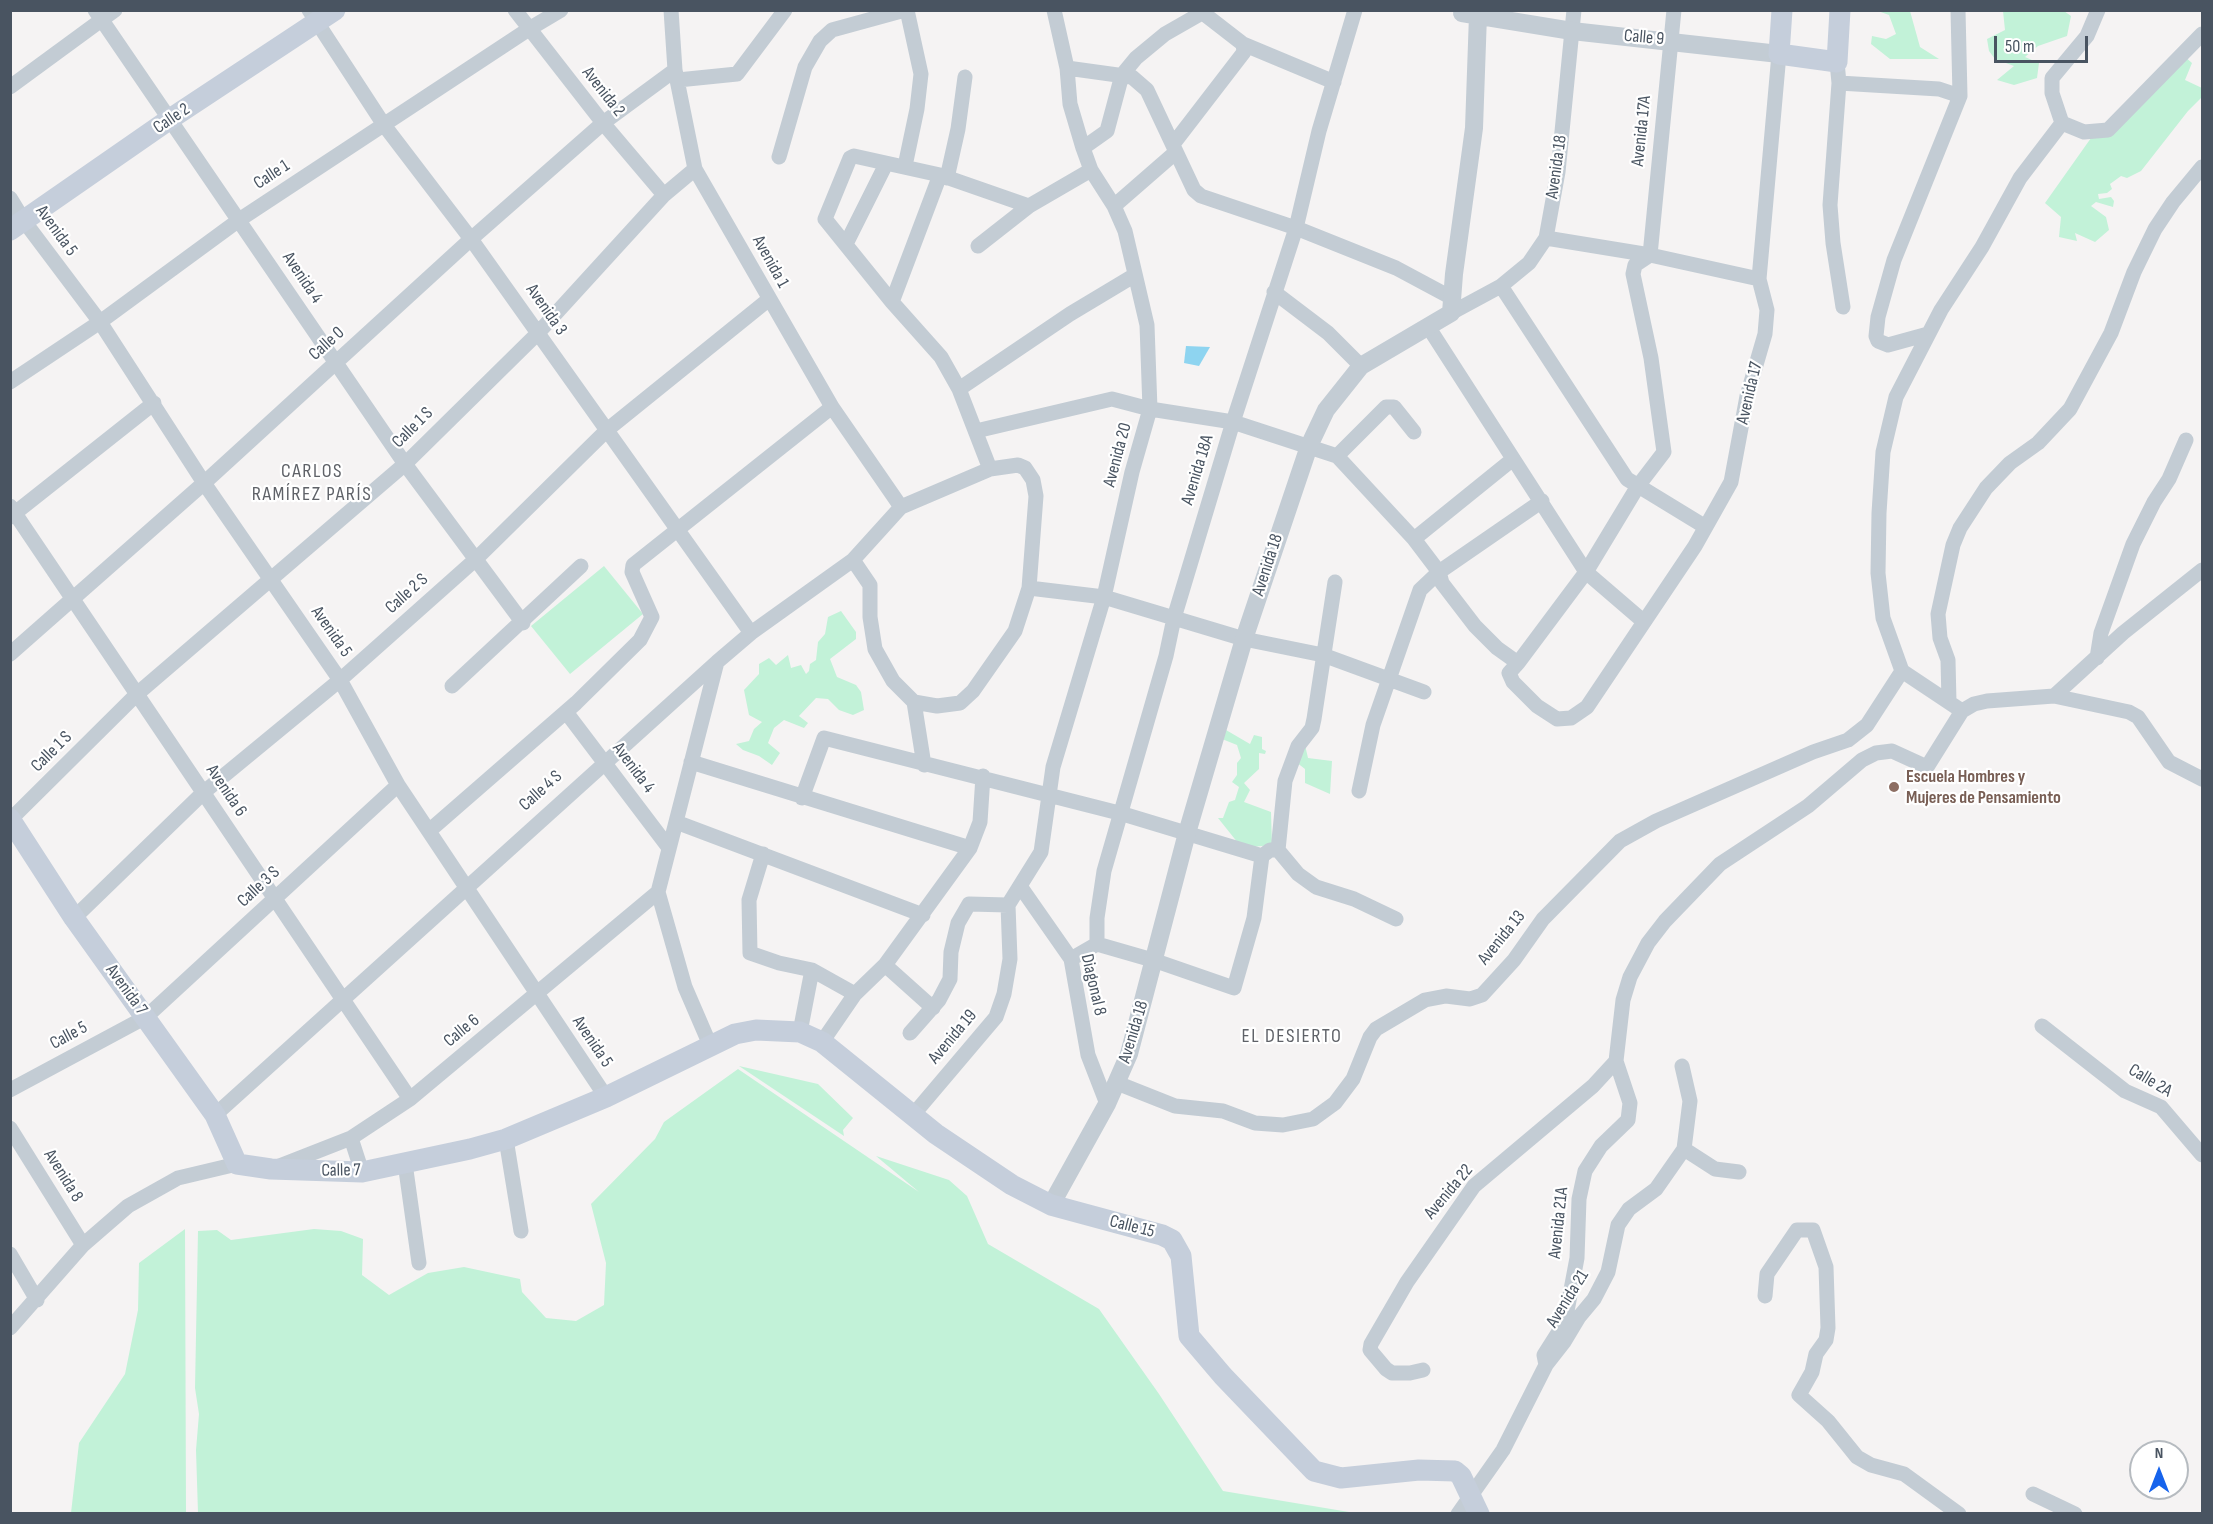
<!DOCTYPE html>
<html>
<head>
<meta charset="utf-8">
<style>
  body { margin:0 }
  #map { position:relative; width:2213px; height:1524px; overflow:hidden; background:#f5f3f3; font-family:"Sofia Sans Condensed",sans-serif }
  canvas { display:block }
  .frame { position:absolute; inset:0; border:12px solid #495461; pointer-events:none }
  .north { position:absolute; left:2129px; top:1440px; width:60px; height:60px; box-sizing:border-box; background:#fff; border:2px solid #b6bbc0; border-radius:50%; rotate:0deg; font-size:16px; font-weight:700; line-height:24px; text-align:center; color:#495461 }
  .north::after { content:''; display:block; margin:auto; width:21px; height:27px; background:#1663ec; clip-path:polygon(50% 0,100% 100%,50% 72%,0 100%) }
  .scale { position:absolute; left:1994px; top:36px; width:94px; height:27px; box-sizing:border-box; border:3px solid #495461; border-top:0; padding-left:8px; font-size:18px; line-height:21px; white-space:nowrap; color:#495461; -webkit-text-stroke:4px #fff; paint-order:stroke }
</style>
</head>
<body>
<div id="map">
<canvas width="2213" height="1524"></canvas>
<div class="frame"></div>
<div class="north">N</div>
<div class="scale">50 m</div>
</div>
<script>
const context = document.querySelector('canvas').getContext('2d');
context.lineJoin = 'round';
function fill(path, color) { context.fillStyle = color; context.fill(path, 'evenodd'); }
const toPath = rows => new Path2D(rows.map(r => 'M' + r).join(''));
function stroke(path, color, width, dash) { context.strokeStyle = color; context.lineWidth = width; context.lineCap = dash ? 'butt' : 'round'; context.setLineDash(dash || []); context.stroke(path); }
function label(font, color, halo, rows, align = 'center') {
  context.font = font + ' "Sofia Sans Condensed",sans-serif'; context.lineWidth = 4.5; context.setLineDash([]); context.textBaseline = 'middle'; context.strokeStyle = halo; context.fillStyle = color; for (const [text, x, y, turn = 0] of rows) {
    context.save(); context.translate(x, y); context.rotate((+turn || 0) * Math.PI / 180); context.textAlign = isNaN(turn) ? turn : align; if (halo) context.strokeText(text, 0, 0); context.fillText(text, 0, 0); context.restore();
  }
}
fill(toPath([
  [1878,11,1910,11,1920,47,1939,59,1890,59,1871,44,1872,36,1886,39,1896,34,1889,15],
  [2003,11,2064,11,2071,16,2067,36,2038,46,2025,57,2039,63,2037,78,2014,85,1997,80,2014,66,1995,59,1989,51,1987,39,2005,30],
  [2184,56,2192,63,2185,80,2202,88,2202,97,2188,111,2141,171,2127,178,2121,176,2110,184,2112,189,2107,193,2098,194,2099,199,2111,197,2114,201,2113,207,2096,202,2091,206,2106,217,2109,230,2095,242,2075,233,2077,241,2059,237,2061,217,2045,203,2091,138],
  [604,566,643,614,570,674,531,626],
  [841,611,856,632,856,639,830,659,837,677,856,685,861,692,864,710,853,715,839,710,828,699,816,698,799,716,808,723,804,728,784,720,774,728,768,743,780,753,772,765,759,756,743,750,736,744,749,741,754,729,762,722,749,715,744,690,759,674,759,664,769,658,776,665,788,655,791,668,801,665,806,674,809,671,810,664,816,660,818,642,825,634,828,617],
  [1226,730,1250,744,1254,735,1262,737,1262,749,1266,751,1265,754,1259,753,1259,769,1244,783,1250,790,1244,802,1271,812,1272,845,1242,848,1218,818,1223,818,1229,802,1235,800,1239,787,1232,782,1237,775,1237,763,1241,758,1237,745,1222,739],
  [1305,745,1308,758,1332,761,1330,794,1305,783,1305,769,1296,762],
  [739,1066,818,1084,853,1118,843,1130,844,1136],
  [738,1069,919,1192,876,1156,949,1180,967,1196,988,1244,1099,1309,1159,1394,1223,1491,1355,1513,198,1513,196,1450,199,1414,195,1388,198,1231,217,1230,231,1240,314,1229,341,1231,363,1239,362,1275,389,1295,428,1273,464,1267,520,1279,522,1292,546,1318,576,1321,604,1305,606,1263,591,1204,655,1139,664,1122],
  [185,1229,186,1513,71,1513,79,1443,125,1374,138,1310,139,1263]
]), '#c2f2d8');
fill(toPath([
  [1186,346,1210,347,1199,366,1184,363]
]), '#8ed4f0');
stroke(toPath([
  [95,10,405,464,523,623],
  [309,10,384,125,471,239,751,633],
  [515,10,603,123,664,195],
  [671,10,675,70,695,169,832,407,901,507],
  [1243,44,1334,82],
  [1837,62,1839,83,1830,205,1833,243,1843,307],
  [1067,68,1132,77,1147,90,1194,190,1201,196,1296,228,1396,268,1452,298],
  [678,80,737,74,785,10],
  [1839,83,1939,89,1960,96],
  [10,87,115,10],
  [2062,123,2020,178,1982,247,1941,310,1896,397,1883,452,1879,513,1878,573,1883,618,1902,671,1962,711,1974,704,1987,701,2054,696,2129,712,2138,717,2169,762,2202,779],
  [2062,123,2084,132,2108,130,2202,34],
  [2062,123,2052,93,2052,78,2087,36,2098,10],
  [1174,143,1244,52,1243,44,1203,13],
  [1083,148,1107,131,1122,75,1136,58,1165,34,1207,10],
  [779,157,805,67,820,41,832,30,905,10],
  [905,166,917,109,921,74,907,10],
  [947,178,958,129,965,77],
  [10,198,24,221,100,322,204,483,340,680,398,785,606,1097],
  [1114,206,1176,152],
  [1546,238,1650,255,1759,279],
  [846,244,886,164],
  [978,246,1029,206,1091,170],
  [1650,255,1674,10],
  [1501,286,1627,479,1704,526],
  [1274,292,1328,333,1361,366],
  [892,302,940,175],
  [1451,313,1501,286,1529,263,1546,238,1558,172,1574,10],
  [1429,328,1586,572,1643,621],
  [1928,334,1888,345,1878,341,1876,336,1878,317,1894,260,1960,96,1958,10],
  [10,382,100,322,239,220,529,29,561,10],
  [959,389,1070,314,1135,275],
  [976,431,1112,399,1150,409,1233,422,1337,456,1414,539,1439,572,1442,583,1475,626,1497,648,1518,663,1509,673,1513,682,1537,706,1557,719,1571,718,1587,707,1695,546,1731,482,1747,396,1765,334,1767,310,1759,279,1779,54],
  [1337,456,1386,407,1394,407,1414,432],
  [990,469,959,389,941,357,892,302,825,219,850,158,854,156,940,175,1029,206],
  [10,506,410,1099],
  [10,517,154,403],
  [1414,539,1513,459],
  [853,560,870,585,870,617,875,649,893,681,914,702,924,765],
  [1029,588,1104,597,1244,639,1323,655,1424,692],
  [10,654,204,483,471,239,603,123,675,70],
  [2097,658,2101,633,2133,544,2154,502,2169,479,2186,440],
  [1518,663,1586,572,1638,486,1664,452,1651,358,1633,274,1635,265,1650,255],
  [452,686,581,566],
  [2054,696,2123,633,2202,570],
  [1949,702,1948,660,1940,638,1938,614,1953,545,1960,528,1986,488,2010,463,2038,443,2070,409,2111,333,2134,272,2155,229,2173,202,2202,167],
  [566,712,669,848],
  [691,762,970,848],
  [1359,791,1373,725,1420,590,1439,572,1542,501],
  [802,798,824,738,1123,814,1262,856,1270,850,1278,850,1298,874,1316,887,1354,899,1396,919],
  [10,820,137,694,405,464,538,333,664,195,695,169],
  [676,822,923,915],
  [429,831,576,703,640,640,652,617,632,572,633,565,832,407],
  [1278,850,1285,781,1298,746,1312,728,1314,719,1335,582],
  [763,854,749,900,750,953,779,963,812,970,855,994],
  [1020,886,1071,959,1088,1055,1107,1104],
  [1008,905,1041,852,1053,767,1104,597,1132,472,1150,409,1147,325,1125,231,1114,206,1091,170,1083,148,1070,104,1067,68,1054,10],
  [74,918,204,792,340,680,476,559,607,430,768,300],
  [1097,944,1097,918,1104,871,1166,656,1174,618,1233,422,1296,228,1319,131,1355,10],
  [1071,959,1097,944,1156,961,1234,988,1254,918,1262,856],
  [885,965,933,1008],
  [2042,1026,2125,1091,2161,1107,2202,1155],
  [800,1032,812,970],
  [910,1033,939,1000,950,979,951,952,958,923,969,904,1008,905],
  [822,1042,855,994,885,965,970,848,980,822,983,776],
  [710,1045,685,987,658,892,717,662],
  [1117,1083,1175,1106,1223,1111,1255,1123,1283,1125,1313,1119,1335,1103,1353,1079,1370,1037,1376,1029,1425,1000,1446,996,1470,999,1482,995,1514,960,1543,919,1620,841,1656,821,1813,752,1848,740,1867,725,1902,671],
  [10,1090,146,1017,398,785],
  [215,1115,717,662,751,633,853,560,901,507,990,469,1018,465,1025,468,1033,480,1036,496,1029,588,1015,631,973,691,960,703,937,706,914,702],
  [913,1115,996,1017,1004,994,1010,959,1008,905],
  [10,1128,83,1245],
  [351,1138,362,1172],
  [506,1139,521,1231],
  [1684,1149,1715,1169,1739,1172],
  [405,1163,419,1263],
  [277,1167,351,1138,410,1099,658,892],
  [10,1254,37,1300],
  [1765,1296,1767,1274,1797,1230,1813,1230,1826,1267,1828,1328,1826,1340,1816,1354,1812,1372,1799,1395,1828,1421,1857,1457,1871,1465,1904,1474,1959,1514],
  [10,1328,83,1245,128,1206,178,1178,237,1164],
  [1546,1365,1544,1355,1558,1333,1567,1311,1577,1258,1579,1199,1585,1171,1601,1146,1628,1120,1630,1103,1616,1061,1623,1000,1630,977,1648,943,1665,921,1720,864,1808,806,1862,760,1876,753,1892,751,1927,767,1962,711],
  [1423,1370,1410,1373,1392,1373,1386,1369,1370,1350,1371,1344,1407,1282,1474,1186,1593,1086,1616,1061],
  [2033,1494,2075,1514],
  [1458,1514,1503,1450,1546,1365,1564,1342,1579,1317,1594,1299,1608,1272,1618,1225,1629,1209,1656,1189,1684,1149,1690,1101,1682,1066]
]), '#c3ccd4', 15);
stroke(toPath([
  [1462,13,1572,31,1779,54],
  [1051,1205,1107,1104,1129,1054,1187,833,1244,639,1309,446,1326,410,1361,366,1451,313,1454,274,1474,128,1478,15]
]), '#c3ccd4', 18);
stroke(toPath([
  [1782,10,1779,54,1837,62,1840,10],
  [10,230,170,119,335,10],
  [10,819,74,918,215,1115,237,1164,271,1169,362,1172,470,1149,506,1139,606,1097,735,1034,756,1030,800,1032,822,1042,936,1134,1012,1185,1051,1205,1162,1235,1172,1240,1181,1256,1189,1336,1223,1376,1314,1471,1341,1478,1419,1470,1455,1471,1461,1476,1479,1514]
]), '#c5cedb', 21);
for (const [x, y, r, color] of [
  [1894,787,6,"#8d6e63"]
]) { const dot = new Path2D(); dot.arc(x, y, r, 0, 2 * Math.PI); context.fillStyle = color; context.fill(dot); stroke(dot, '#fff', 2); }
label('18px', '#495461', '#fff', [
  ["Calle 9",1644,38,5],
  ["Avenida 2",603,92,52],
  ["Calle 2",172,119,-34],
  ["Avenida 17A",1642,131,-84],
  ["Avenida 18",1557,167,-82],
  ["Calle 1",272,175,-33],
  ["Avenida 5",56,231,54],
  ["Avenida 1",770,262,61],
  ["Avenida 4",302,278,56],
  ["Avenida 3",546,310,55],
  ["Calle 0",327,344,-42],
  ["Avenida 17",1750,393,-77],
  ["Calle 1 S",413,428,-45],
  ["Avenida 20",1118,455,-75],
  ["Avenida 18A",1198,470,-73],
  ["Avenida 18",1268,565,-72],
  ["Calle 2 S",407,594,-42],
  ["Avenida 5",331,632,55],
  ["Calle 1 S",52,752,-45],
  ["Avenida 4",633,768,53],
  ["Avenida 6",226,791,56],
  ["Calle 4 S",541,791,-42],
  ["Calle 3 S",259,887,-43],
  ["Avenida 13",1502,938,-51],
  ["Diagonal 8",1093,985,77],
  ["Avenida 7",126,990,54],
  ["Calle 6",462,1031,-40],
  ["Avenida 18",1134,1032,-73],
  ["Calle 5",69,1036,-28],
  ["Avenida 19",953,1037,-50],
  ["Avenida 5",592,1042,56],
  ["Calle 2A",2150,1081,31],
  ["Calle 7",341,1171,-1],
  ["Avenida 8",63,1176,58],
  ["Avenida 22",1449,1192,-50],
  ["Avenida 21A",1559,1223,-84],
  ["Calle 15",1132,1227,14],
  ["Avenida 21",1568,1299,-58]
]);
label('bold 18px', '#785e54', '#fff', [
  ["Escuela Hombres y",1906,777],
  ["Mujeres de Pensamiento",1906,798]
], 'left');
context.letterSpacing = '1.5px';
label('20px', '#5f6268', '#fff', [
  ["CARLOS",312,472],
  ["RAMÍREZ PARÍS",312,495],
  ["EL DESIERTO",1292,1037]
]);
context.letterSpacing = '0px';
</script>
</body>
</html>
